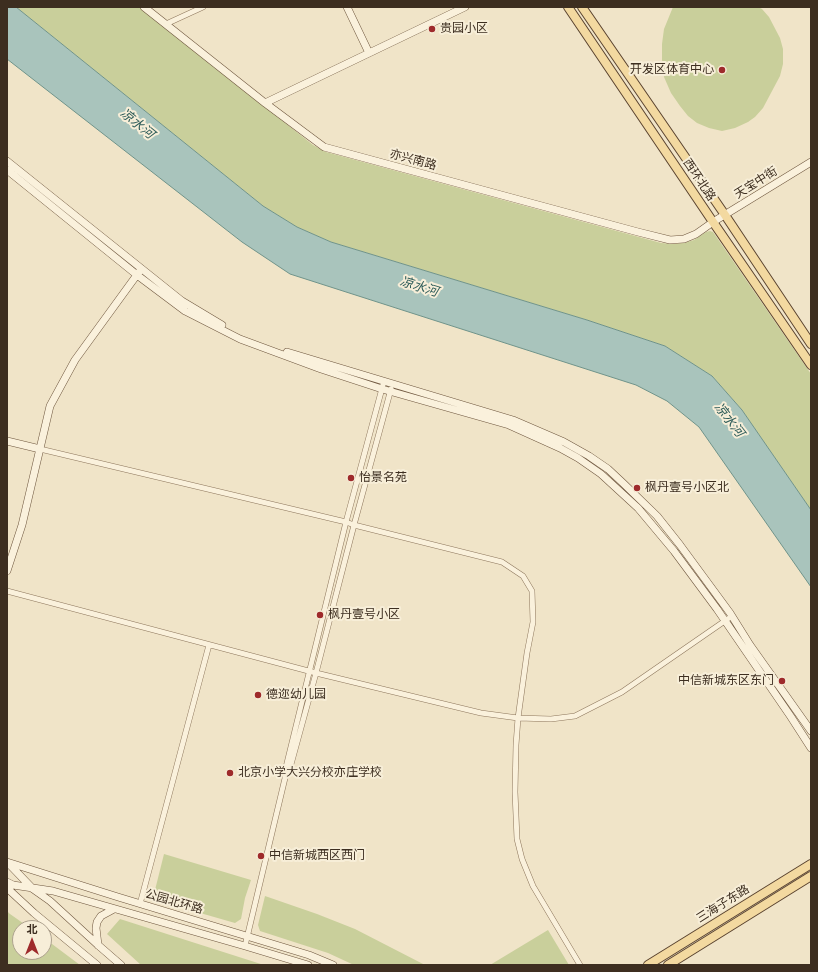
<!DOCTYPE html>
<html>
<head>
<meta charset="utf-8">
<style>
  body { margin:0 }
  #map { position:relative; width:818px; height:972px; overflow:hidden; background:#f0e4c8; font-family:Lora,"Noto Sans SC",serif }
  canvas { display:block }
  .frame { position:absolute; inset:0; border:8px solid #3d2e20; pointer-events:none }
  .north { position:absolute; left:12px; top:920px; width:40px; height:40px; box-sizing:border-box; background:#f7eed8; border:1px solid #ada18e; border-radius:50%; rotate:0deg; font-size:11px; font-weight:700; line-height:16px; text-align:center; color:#3d2e20 }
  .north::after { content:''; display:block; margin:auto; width:14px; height:18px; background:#9e2a2b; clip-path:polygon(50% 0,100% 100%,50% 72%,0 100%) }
</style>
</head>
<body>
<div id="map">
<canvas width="818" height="972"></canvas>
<div class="frame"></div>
<div class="north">北</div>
</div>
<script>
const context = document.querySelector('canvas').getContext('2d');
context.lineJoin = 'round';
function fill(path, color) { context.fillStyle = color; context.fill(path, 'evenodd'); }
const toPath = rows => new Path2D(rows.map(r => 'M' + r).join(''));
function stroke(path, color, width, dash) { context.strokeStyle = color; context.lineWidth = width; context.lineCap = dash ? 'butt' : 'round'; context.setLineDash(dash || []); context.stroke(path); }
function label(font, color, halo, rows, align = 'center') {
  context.font = font + ' Lora,"Noto Sans SC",serif'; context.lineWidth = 4; context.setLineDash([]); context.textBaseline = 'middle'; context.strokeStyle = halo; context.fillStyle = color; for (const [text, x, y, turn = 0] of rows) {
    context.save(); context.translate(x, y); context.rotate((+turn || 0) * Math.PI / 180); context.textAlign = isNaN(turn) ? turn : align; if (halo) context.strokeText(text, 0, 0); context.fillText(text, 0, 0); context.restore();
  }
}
fill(toPath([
  [16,7,140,7,313,145,326,152,661,243,673,244,684,243,694,240,706,232,710,231,713,232,811,374,811,510,742,410,712,376,665,346,587,320,331,242,297,227,263,206],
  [673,7,758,7,762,9,769,17,780,38,783,49,783,64,780,76,763,108,755,117,748,122,735,128,722,131,709,128,697,123,688,116,680,106,671,93,664,77,662,60,662,44,664,29],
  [164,854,251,880,245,898,241,919,235,923,155,900,154,894],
  [265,896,317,914,355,929,425,965,354,965,328,953,260,931,258,925],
  [7,911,10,914,30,928,20,928,20,952,44,952,44,938,80,965,7,965],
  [120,919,264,965,141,965,107,934],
  [548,930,569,965,490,965]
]), '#c9cf9b');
const water = toPath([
  [7,7,16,7,263,206,297,227,331,242,587,320,665,346,712,376,742,410,811,510,811,587,699,427,667,401,636,385,290,274,242,242,7,59,7,7]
]);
fill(water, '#a9c4bc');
stroke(water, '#6f938a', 1);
const street = toPath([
  [166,24,203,7],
  [40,449,346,522,354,525,502,562,523,576,532,591,533,622,527,653,518,718,516,745,515,792,517,839,522,859,533,886,580,965],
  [7,591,316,673,481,713,518,718,551,719,575,716,622,692,732,616],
  [286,774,290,768,316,673,354,525,391,389],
  [140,904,209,645],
  [245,946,286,774,286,767,346,522,384,381]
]);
const secondary = toPath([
  [144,7,265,103,324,147,638,232,670,240,684,239,696,234,713,222,811,162],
  [347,7,369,53],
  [265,103,465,7],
  [7,161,182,301,222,325],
  [7,170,137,275,185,311,240,339,321,369,382,389,509,425,560,448,578,458,601,474,638,508,674,551,717,609,791,717,811,748],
  [287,352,513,420,564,442,589,456,608,469,624,484,657,516,680,545,730,613,750,645,811,731],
  [7,441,40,449],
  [7,571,22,525,50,406,75,360,139,272],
  [7,862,118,897,309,955,333,965],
  [9,864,33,889,50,901,98,945,121,965],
  [7,882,13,885,53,891,245,946,308,965],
  [7,888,34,913,97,965],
  [98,945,96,928,97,922,101,916,114,909]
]);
const primary = toPath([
  [568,7,713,222,811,365],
  [582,7,725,215,811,344],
  [648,965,811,864],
  [668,965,811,876]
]);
stroke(street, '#8d765c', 6);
stroke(secondary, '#6f573f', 8);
stroke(primary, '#5b4430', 10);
stroke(street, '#faf1dc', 5);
stroke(secondary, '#faf1dc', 7);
stroke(primary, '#f3d9a0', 8);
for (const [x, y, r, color] of [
  [432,29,4,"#9e2a2b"],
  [722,70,4,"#9e2a2b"],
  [351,478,4,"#9e2a2b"],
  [637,488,4,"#9e2a2b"],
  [320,615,4,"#9e2a2b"],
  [782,681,4,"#9e2a2b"],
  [258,695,4,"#9e2a2b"],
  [230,773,4,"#9e2a2b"],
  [261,856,4,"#9e2a2b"]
]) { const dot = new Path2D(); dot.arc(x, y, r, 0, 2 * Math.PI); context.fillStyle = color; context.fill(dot); stroke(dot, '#f7eed8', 1.5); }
label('12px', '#3d2e20', '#f7eed8', [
  ["贵园小区",440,29],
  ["开发区体育中心",714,70,"right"],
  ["怡景名苑",359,478],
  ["枫丹壹号小区北",645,488],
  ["枫丹壹号小区",328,615],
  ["中信新城东区东门",774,681,"right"],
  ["德迩幼儿园",266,695],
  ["北京小学大兴分校亦庄学校",238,773],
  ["中信新城西区西门",269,856]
], 'left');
label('12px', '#3d2e20', '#f7eed8', [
  ["亦兴南路",413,160,15],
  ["西环北路",699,180,56],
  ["天宝中街",756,183,-32],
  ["公园北环路",174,902,16],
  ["三海子东路",723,904,-32]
]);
label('italic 13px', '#2f5d5a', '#f7eed8', [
  ["凉水河",137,124,39],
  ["凉水河",419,287,17],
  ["凉水河",729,420,52]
]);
</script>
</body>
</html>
